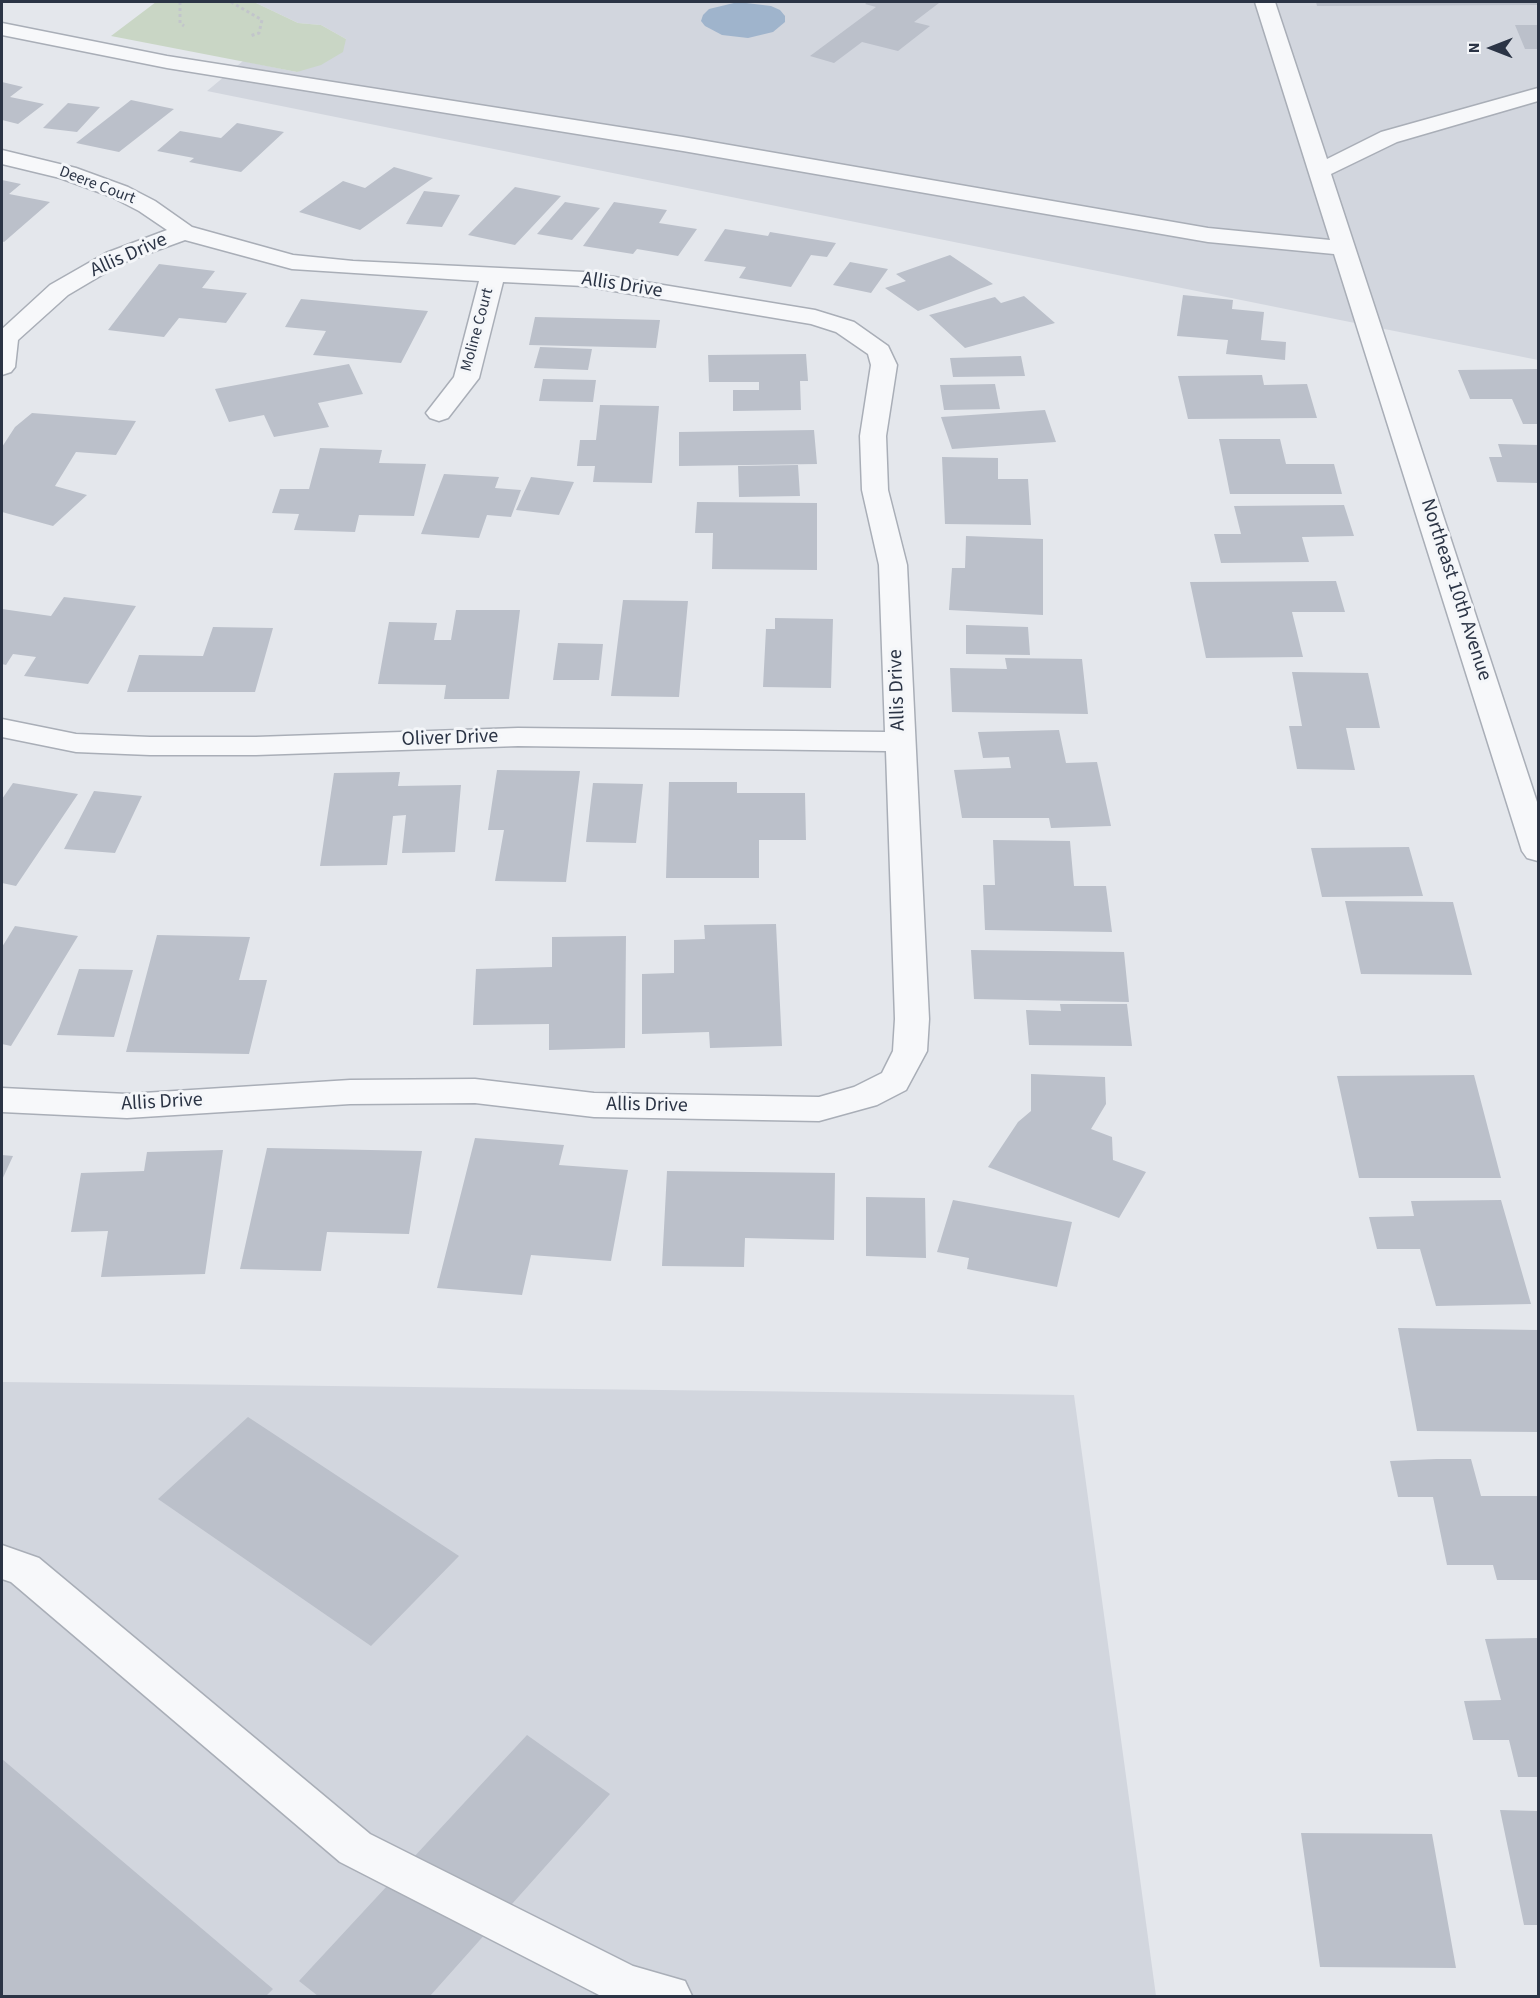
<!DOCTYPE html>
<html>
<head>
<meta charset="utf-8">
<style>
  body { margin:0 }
  #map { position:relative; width:1540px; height:1998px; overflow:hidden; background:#e4e7ec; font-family:"Source Sans 3",sans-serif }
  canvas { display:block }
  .frame { position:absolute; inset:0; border:3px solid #2b3445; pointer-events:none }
  .north { position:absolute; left:1462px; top:18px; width:60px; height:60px; -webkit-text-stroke:4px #f4f6f9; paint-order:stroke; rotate:270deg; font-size:16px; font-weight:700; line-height:24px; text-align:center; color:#2b3445 }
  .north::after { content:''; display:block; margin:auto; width:21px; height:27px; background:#2b3445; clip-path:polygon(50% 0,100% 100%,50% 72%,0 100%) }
</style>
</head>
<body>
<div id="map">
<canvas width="1540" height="1998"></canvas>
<div class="frame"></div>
<div class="north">N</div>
</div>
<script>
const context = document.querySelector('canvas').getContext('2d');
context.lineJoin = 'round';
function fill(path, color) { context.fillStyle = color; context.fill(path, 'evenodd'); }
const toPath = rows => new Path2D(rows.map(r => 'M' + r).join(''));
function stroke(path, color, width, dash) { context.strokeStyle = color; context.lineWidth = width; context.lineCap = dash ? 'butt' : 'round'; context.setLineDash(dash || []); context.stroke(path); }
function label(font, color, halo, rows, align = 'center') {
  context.font = font + ' "Source Sans 3",sans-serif'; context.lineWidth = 6; context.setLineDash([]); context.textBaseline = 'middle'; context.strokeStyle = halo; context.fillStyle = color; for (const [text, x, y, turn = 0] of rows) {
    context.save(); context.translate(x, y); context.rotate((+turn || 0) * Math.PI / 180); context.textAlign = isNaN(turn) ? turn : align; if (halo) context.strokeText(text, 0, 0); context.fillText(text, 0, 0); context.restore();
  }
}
fill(toPath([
  [254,2,1538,2,1538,360,207,91,243,61,297,72,346,39,321,25,298,23],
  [2,1382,1074,1395,1156,1996,2,1996]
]), '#d2d6de');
fill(toPath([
  [156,2,254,2,298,23,321,25,346,39,343,52,321,65,297,72,111,36]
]), '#c9d6c5');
fill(toPath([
  [738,2,771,6,780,10,785,16,785,22,773,32,748,38,722,35,705,26,701,21,703,15,709,9]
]), '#9fb4cc');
fill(toPath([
  [868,2,939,3,914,22,930,26,898,51,862,42,834,63,810,56,876,7,865,4],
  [1316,2,1538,2,1538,5,1317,6],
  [1515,25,1538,25,1538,49,1525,49],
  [2,82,23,87,10,97,44,104,18,124,2,120],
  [131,100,174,109,119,152,76,143],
  [68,103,100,107,77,132,43,128],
  [237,123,284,132,241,172,189,162,194,158,157,151,180,131,221,138],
  [394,167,433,178,360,230,299,212,343,181,365,188],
  [2,180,21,184,9,194,50,202,4,242,2,241],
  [515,187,561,196,515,245,468,235],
  [424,191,460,195,442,227,406,224],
  [565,202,600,208,572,240,537,234],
  [614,202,667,210,659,223,697,229,678,256,637,249,633,254,583,246],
  [725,229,768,236,770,232,836,243,827,257,811,255,791,287,739,278,746,267,704,261],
  [950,255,993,284,918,311,885,288,906,281,896,274],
  [850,262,888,269,871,293,833,285],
  [159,264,215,271,202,288,247,293,226,323,179,318,164,337,108,330],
  [1183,295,1233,300,1232,309,1264,312,1261,340,1286,342,1285,360,1226,354,1228,340,1177,336],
  [1024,296,1055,323,965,348,929,315,995,297,1001,303],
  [301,299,428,311,401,363,313,355,326,331,285,327],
  [535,317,660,320,656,348,529,345],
  [540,347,592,349,588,370,534,368],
  [806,354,808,381,800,381,801,410,733,411,733,390,759,390,759,382,709,382,708,355],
  [1021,356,1025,376,953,377,950,358],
  [349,364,363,394,318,403,329,427,274,437,264,415,229,422,215,389],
  [1538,369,1538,424,1523,424,1512,399,1470,399,1458,370],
  [1262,375,1264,385,1307,384,1317,418,1188,419,1178,376],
  [543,379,596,380,593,402,539,401],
  [995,384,1000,409,944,410,940,385],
  [600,405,659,406,652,483,593,482,595,466,577,466,580,440,596,440],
  [1045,410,1056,442,952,449,941,417],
  [32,413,136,421,116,455,76,452,55,486,87,495,53,526,2,512,2,447,15,427],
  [814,430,817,464,679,466,679,432],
  [1219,439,1280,439,1286,464,1334,464,1342,494,1230,494],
  [1498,444,1538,445,1538,483,1497,482,1489,457,1502,457],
  [320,448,382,450,379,463,426,464,414,516,359,515,355,532,294,530,299,514,272,513,280,489,309,489],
  [942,457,998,458,998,479,1028,479,1031,525,945,524],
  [798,465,800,496,739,497,738,466],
  [444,474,499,477,495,488,521,490,511,517,487,515,479,538,421,534],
  [531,477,574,482,559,515,516,510],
  [697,502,817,503,817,570,712,569,713,533,695,533],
  [1344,505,1354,536,1302,537,1309,562,1221,563,1214,534,1241,534,1234,506],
  [966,536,1043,539,1043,615,949,610,952,568,965,568],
  [1336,581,1345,612,1292,612,1303,657,1206,658,1190,582],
  [64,597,136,606,88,684,24,676,36,657,13,654,6,665,2,664,2,609,51,616],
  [623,600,688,601,679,697,611,696],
  [456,610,520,610,509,699,444,699,446,685,378,684,389,622,437,623,434,640,451,640],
  [775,618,833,619,831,688,763,687,766,629,775,629],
  [966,625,1028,627,1030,655,966,654],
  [213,627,273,628,255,692,127,692,139,655,203,656],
  [558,643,603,644,599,680,553,680],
  [1005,658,1082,659,1088,714,952,712,950,668,1007,669],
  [1292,672,1368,673,1380,728,1346,728,1355,770,1297,769,1289,726,1302,726],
  [1059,730,1066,763,1097,762,1111,826,1051,828,1049,818,962,818,954,770,1011,768,1009,757,983,758,978,732],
  [497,770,580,771,566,882,495,881,504,830,488,830],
  [400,772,398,786,461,785,455,852,402,853,406,815,393,816,387,865,320,866,334,773],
  [669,782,737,782,737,793,805,793,806,840,759,840,759,878,666,878],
  [13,783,78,794,16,886,2,883,2,799],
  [593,783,643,784,636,843,586,842],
  [94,791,142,796,115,853,64,849],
  [993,840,1070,841,1074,886,1106,886,1112,932,985,930,983,885,995,885],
  [1409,847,1423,896,1322,897,1311,848],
  [1345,901,1453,902,1472,975,1361,974],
  [776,924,782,1046,710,1048,709,1032,642,1034,642,974,674,973,674,940,705,939,704,925],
  [15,926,78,936,11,1046,2,1044,2,947],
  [157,935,250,937,239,980,267,980,249,1054,126,1052],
  [626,936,625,1048,549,1050,549,1024,473,1025,476,969,552,967,552,937],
  [971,950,1124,952,1129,1002,974,999],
  [79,969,133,970,114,1037,57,1035],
  [1060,1004,1127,1004,1132,1046,1029,1045,1026,1010,1061,1011],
  [1031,1074,1105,1077,1106,1104,1091,1129,1112,1137,1113,1160,1146,1172,1119,1218,988,1167,1018,1122,1031,1111],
  [1474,1075,1501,1178,1359,1178,1337,1076],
  [475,1138,564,1145,559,1165,628,1170,611,1261,531,1255,522,1295,437,1288],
  [267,1148,422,1151,409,1234,327,1232,321,1271,240,1269],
  [223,1150,205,1274,101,1277,108,1231,71,1232,81,1173,144,1171,147,1152],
  [2,1155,13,1156,2,1180],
  [667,1171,835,1173,834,1240,745,1238,744,1267,662,1266],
  [866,1197,925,1198,926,1258,866,1256],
  [953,1200,1072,1222,1057,1287,967,1269,969,1258,937,1252],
  [1501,1200,1531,1304,1436,1306,1420,1249,1377,1249,1369,1217,1414,1216,1411,1201],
  [1398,1328,1538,1330,1538,1432,1417,1431],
  [248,1417,459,1556,371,1646,158,1499],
  [1436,1459,1471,1459,1481,1496,1538,1496,1538,1580,1497,1580,1493,1565,1447,1565,1433,1497,1398,1497,1390,1461],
  [1538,1638,1538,1777,1518,1777,1509,1740,1473,1740,1464,1701,1501,1700,1485,1639],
  [527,1735,610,1794,430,1996,318,1996,299,1981],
  [2,1759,273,1989,266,1996,2,1996],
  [1500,1810,1538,1811,1538,1925,1524,1925],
  [1301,1833,1432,1834,1456,1968,1320,1967]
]), '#bbc0ca');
const minor = toPath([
  [1255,2,1275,2,1327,159,1381,132,1538,88,1538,101,1397,142,1331,174,1538,805,1538,861,1527,858,1522,851,1334,254,1208,242,683,151,167,68,2,35,2,23,167,56,683,137,1208,228,1330,240,1255,2],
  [2,150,76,168,128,187,155,201,192,227,293,255,353,261,584,272,815,310,854,322,888,346,897,365,886,436,888,490,907,565,929,1019,927,1051,906,1090,877,1105,819,1121,594,1117,475,1103,350,1104,127,1118,2,1112,2,1088,127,1094,350,1080,475,1079,594,1093,819,1097,854,1087,882,1073,893,1051,895,1019,886,751,518,746,256,755,150,755,76,752,2,737,2,719,76,734,150,737,256,737,518,728,885,732,879,565,862,490,860,436,871,365,868,354,836,332,811,324,584,286,503,282,479,378,448,418,439,421,430,418,426,413,454,377,479,281,292,269,185,240,122,263,68,295,18,340,15,367,11,372,2,375,2,329,50,285,106,253,167,230,139,211,112,197,60,178,2,164,2,150],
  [2,1545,39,1558,370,1834,633,1966,685,1981,692,1996,601,1996,340,1862,11,1582,2,1579,2,1545]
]);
stroke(minor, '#a9aeb7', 3);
stroke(toPath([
  [180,2,180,23,184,26],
  [231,2,262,20,259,33,250,36]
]), '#c2c5cb', 3, [3, 3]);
fill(minor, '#f7f8fa');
label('16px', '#2b3445', '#f4f6f9', [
  ["Deere Court",97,186,21],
  ["Moline Court",478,330,-75]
]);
label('20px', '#2b3445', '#f4f6f9', [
  ["Allis Drive",129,256,-24],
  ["Allis Drive",622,286,9],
  ["Northeast 10th Avenue",1455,590,72],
  ["Allis Drive",898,690,-92],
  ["Oliver Drive",450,739,-2],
  ["Allis Drive",162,1103,-3],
  ["Allis Drive",647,1106,1]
]);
</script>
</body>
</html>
